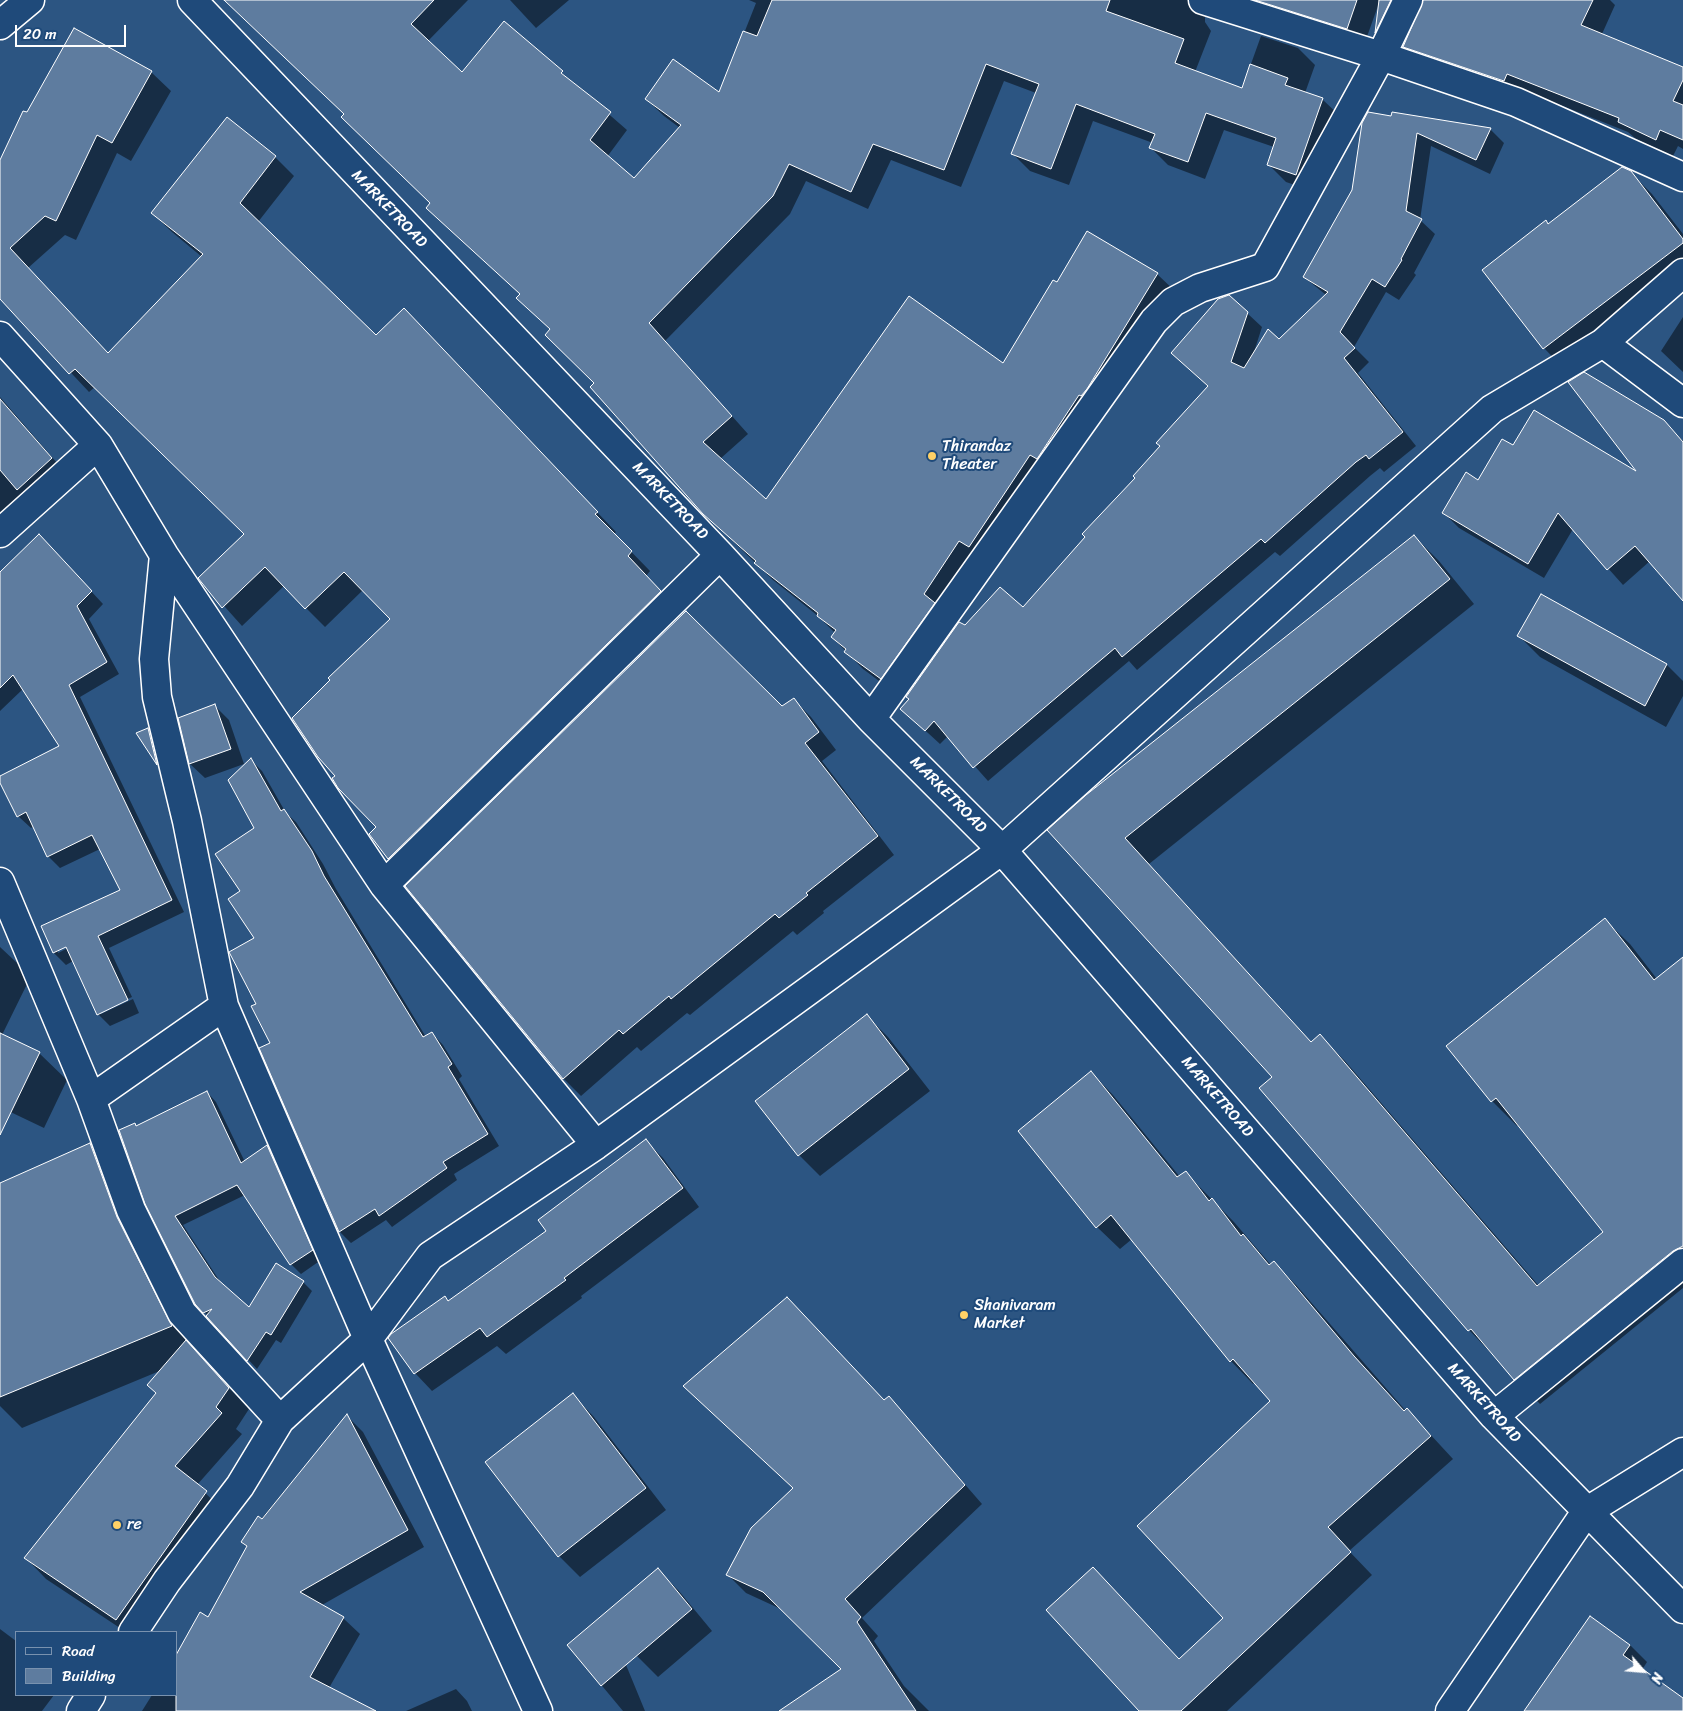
<!DOCTYPE html>
<html>
<head>
<meta charset="utf-8">
<style>
  body { margin:0 }
  #map { position:relative; width:1683px; height:1711px; overflow:hidden; background:#2c5582; font-family:Sriracha,sans-serif }
  canvas { display:block }
  .legend { position:absolute; left:15px; top:1631px; width:162px; height:65px; box-sizing:border-box; background:#1f4a7a; border:1px solid #7992af; margin:0; padding:6px 9px; list-style:none; font-size:15px; color:#fff }
  .legend li { display:flex; align-items:center; gap:10px; height:25px }
  .legend b { width:25px; border:1px solid #7992af }
  .north { position:absolute; left:1618px; top:1646px; width:50px; height:50px; -webkit-text-stroke:4px #1f4a7a; paint-order:stroke; rotate:117deg; font-size:14px; font-weight:700; line-height:20px; text-align:center; color:#fff }
  .north::after { content:''; display:block; margin:auto; width:18px; height:22px; background:#fff; clip-path:polygon(50% 0,100% 100%,50% 72%,0 100%) }
  .scale { position:absolute; left:15px; top:25px; width:111px; height:22px; box-sizing:border-box; border:2px solid #fff; border-top:0; padding-left:6px; font-size:15px; line-height:18px; white-space:nowrap; color:#fff; -webkit-text-stroke:4px #1f4a7a; paint-order:stroke }
</style>
</head>
<body>
<div id="map">
<canvas width="1683" height="1711"></canvas>
<ul class="legend">
<li><b style="height:6px;background:#1f4a7a"></b>Road</li>
<li><b style="height:14px;background:#5e7c9f"></b>Building</li>
</ul>
<div class="north">N</div>
<div class="scale">20 m</div>
</div>
<script>
const context = document.querySelector('canvas').getContext('2d');
context.lineJoin = 'round';
function fill(path, color) { context.fillStyle = color; context.fill(path, 'evenodd'); }
const toPath = rows => new Path2D(rows.map(r => 'M' + r).join(''));
function stroke(path, color, width, dash) { context.strokeStyle = color; context.lineWidth = width; context.lineCap = dash ? 'butt' : 'round'; context.setLineDash(dash || []); context.stroke(path); }
function label(font, color, halo, rows, align = 'center') {
  context.font = font + ' Sriracha,sans-serif'; context.lineWidth = 4; context.setLineDash([]); context.textBaseline = 'middle'; context.strokeStyle = halo; context.fillStyle = color; for (const [text, x, y, turn = 0] of rows) {
    context.save(); context.translate(x, y); context.rotate((+turn || 0) * Math.PI / 180); context.textAlign = isNaN(turn) ? turn : align; if (halo) context.strokeText(text, 0, 0); context.fillText(text, 0, 0); context.restore();
  }
}
fill(toPath([
  [225,0,468,0,428,41,462,74,504,23,627,130,607,157,634,180,680,128,664,116,646,99,720,94,756,3,749,0,1610,0,1615,5,1602,34,1683,68,1683,149,1678,146,1673,156,1636,139,1628,132,1525,91,1522,98,1421,64,1404,47,1424,1,1417,4,1392,49,1376,33,1379,3,1364,45,1205,13,1205,22,1211,31,1195,72,1242,89,1261,36,1298,48,1315,65,1305,93,1322,99,1340,116,1313,191,1286,182,1268,164,1274,147,1224,130,1205,179,1168,165,1151,148,1153,143,1093,121,1069,185,1030,171,1013,154,1036,93,1004,81,961,187,891,160,868,209,806,181,790,214,665,341,748,434,720,459,767,501,1003,365,1057,284,1157,274,1175,291,898,695,863,669,832,637,835,633,818,616,773,580,704,513,521,295,345,114],
  [510,0,569,0,536,28],
  [74,30,151,72,171,91,131,161,117,153,76,240,65,235,28,268,108,354,202,257,172,232,152,213,227,119,275,157,294,176,258,222,376,337,423,329,616,532,614,534,650,571,646,576,679,611,408,877,389,858,370,834,377,827,337,776,391,619,363,590,325,627,284,586,242,626,200,579,245,535,95,387,89,392,0,297,0,163],
  [1363,124,1490,129,1504,143,1490,174,1431,146,1420,220,1435,234,1414,273,1416,275,1399,300,1386,292,1354,347,1369,362,1358,373,1416,446,1384,472,1380,468,1370,476,1280,556,1275,552,1137,670,1129,661,988,781,948,736,940,744,916,722,965,627,1023,609,1087,537,1209,387,1173,353,1247,313,1262,327,1253,355,1279,341,1326,295,1304,277,1354,191],
  [1630,172,1652,194,1683,234,1683,281,1565,370,1544,348,1548,225],
  [1683,317,1683,372,1661,351],
  [0,397,70,478,0,519],
  [1663,421,1683,441,1683,598,1650,561,1623,585,1573,529,1544,578,1459,528,1444,513,1513,447,1640,475],
  [1414,536,1439,561,1474,604,1149,864,1312,1043,1320,1036,1345,1061,1539,1286,1605,1233,1519,1124,1517,1126,1492,1101,1605,920,1630,944,1657,979,1683,963,1683,1288,1540,1404,1469,1330,1261,1088,1273,1077,1049,830],
  [51,548,103,604,89,619,119,674,80,697,184,912,109,948,132,997,101,1011,101,1014,133,999,139,1013,110,1026,98,1014,73,961,66,965,54,953,42,927,121,890,100,849,60,868,48,856,34,826,31,828,18,816,0,780,0,778,60,746,23,689,0,711,0,573],
  [71,943,72,946,58,953,58,950],
  [1541,596,1667,665,1683,681,1683,696,1666,727,1540,657,1519,636],
  [793,699,811,717,836,750,822,761,894,855,823,911,824,913,797,935,793,931,690,1015,687,1013,641,1051,637,1047,581,1096,563,1078,782,708],
  [215,706,229,720,244,764,205,778,190,764,180,719],
  [251,760,262,771,286,813,296,822,323,864,336,889,426,1037,432,1033,443,1045,462,1076,459,1079,499,1146,454,1174,457,1180,392,1227,386,1220,351,1243,340,1232,261,1049,271,1044,258,1004,256,939,242,892,256,829],
  [0,947,31,976,2,1035,39,1053,67,1080,44,1128,0,1107],
  [867,1016,888,1037,930,1091,820,1176,799,1155],
  [1091,1072,1113,1095,1180,1177,1186,1173,1234,1222,1271,1265,1274,1263,1296,1285,1406,1411,1429,1433,1453,1459,1349,1551,1372,1575,1227,1711,1141,1711,1180,1660,1224,1618,1271,1401,1255,1382,1253,1384,1231,1361,1132,1239,1120,1249,1097,1227,1020,1131],
  [207,1092,216,1102,245,1162,267,1147,277,1157,321,1260,301,1274,291,1264,245,1195,183,1225,223,1286,249,1309,303,1282,312,1291,281,1343,276,1340,257,1369,196,1303,137,1127],
  [646,1141,663,1158,699,1207,581,1296,582,1298,506,1354,497,1346,432,1391,415,1373,445,1298,449,1302,547,1232],
  [90,1144,118,1173,145,1246,198,1355,249,1409,236,1429,242,1434,197,1485,226,1513,126,1632,46,1579,26,1558,157,1394,162,1370,22,1428,0,1406,0,1184],
  [685,1387,885,1401,889,1397,982,1504,862,1618,878,1636,874,1641,904,1686,929,1711,781,1711,843,1669,783,1610,746,1593,728,1575,794,1489],
  [573,1395,594,1417,666,1510,580,1577,559,1556],
  [347,1416,363,1432,424,1547,322,1605,343,1618,360,1634,329,1688,353,1711,142,1711,152,1695,176,1695,208,1618,248,1547,242,1542],
  [658,1570,679,1591,712,1631,658,1677,637,1656],
  [0,1629,16,1641,16,1695,54,1695,42,1711,0,1711],
  [617,1643,645,1711,623,1711,568,1645],
  [1630,1645,1647,1662,1642,1670,1683,1699,1683,1711,1526,1711],
  [456,1689,467,1701,472,1711,406,1711]
]), '#0007');
const building = toPath([
  [224,0,434,0,411,24,462,72,504,21,563,71,561,73,611,112,590,140,634,178,681,125,645,99,673,59,719,92,743,31,757,36,772,0,1110,0,1106,11,1184,39,1175,63,1242,88,1250,64,1288,78,1285,85,1323,98,1296,175,1267,165,1276,138,1206,113,1188,162,1149,148,1155,134,1076,104,1051,169,1011,154,1039,84,986,64,944,170,873,144,851,192,789,164,773,196,649,323,732,416,703,442,766,499,909,296,1003,363,1053,280,1057,282,1087,231,1158,273,1087,389,1081,396,1079,395,1037,459,1030,455,969,547,959,541,924,594,935,603,881,679,844,652,846,649,831,637,836,630,817,616,818,613,754,563,756,561,703,514,590,387,594,383,545,335,550,329,516,298,520,294,426,208,430,203,341,117,344,114,224,0],
  [1255,0,1357,0,1347,29,1255,0],
  [1379,0,1391,0,1375,33,1379,0],
  [1423,0,1593,0,1581,25,1683,67,1683,80,1673,101,1683,105,1683,140,1660,130,1656,140,1618,122,1619,118,1507,74,1504,81,1403,47,1423,0],
  [74,28,152,71,112,143,97,135,56,221,45,216,10,248,108,353,203,254,151,213,227,117,276,156,240,203,376,335,404,308,598,512,595,514,632,551,628,556,661,591,388,859,369,834,376,827,338,788,332,778,335,776,318,757,292,718,330,680,328,678,390,619,344,572,305,609,265,567,222,608,198,578,244,534,75,369,69,374,0,299,0,160,23,111,27,112,74,28],
  [1368,112,1391,116,1392,112,1491,128,1476,160,1417,133,1406,211,1422,219,1401,259,1402,260,1385,287,1372,279,1340,332,1355,348,1344,358,1403,432,1369,459,1366,455,1356,462,1265,543,1261,539,1122,657,1115,648,973,768,934,721,925,731,900,709,909,699,906,697,959,622,965,625,1000,587,1023,607,1085,537,1082,534,1135,478,1133,476,1160,446,1156,443,1208,386,1171,353,1218,299,1229,295,1248,312,1231,362,1244,368,1268,329,1279,339,1328,292,1303,277,1352,190,1362,123,1368,112],
  [1622,167,1631,171,1683,239,1683,243,1543,349,1482,270,1546,220,1548,224,1622,167],
  [1584,372,1664,420,1683,442,1683,601,1635,546,1607,570,1558,513,1528,564,1442,513,1466,472,1478,480,1502,439,1513,445,1534,410,1636,471,1568,382,1584,372],
  [0,399,52,458,17,490,0,470,0,399],
  [39,534,92,591,77,606,107,662,69,685,172,900,98,936,128,1000,97,1015,66,947,53,953,41,926,120,890,92,835,47,857,26,812,17,817,0,783,0,776,59,746,13,675,0,688,0,572,39,534],
  [1414,535,1450,579,1125,838,1311,1042,1320,1034,1537,1286,1603,1232,1496,1098,1491,1102,1446,1046,1605,918,1654,980,1683,957,1683,1246,1673,1251,1514,1380,1471,1329,1468,1331,1259,1088,1272,1077,1047,830,1086,795,1414,535],
  [1541,594,1667,664,1645,706,1517,636,1541,594],
  [686,611,782,706,794,698,819,732,805,743,878,836,806,893,808,895,779,918,775,914,671,999,669,996,623,1034,619,1030,563,1079,405,886,686,611],
  [215,704,231,749,189,764,178,718,215,704],
  [148,728,157,765,136,733,148,728],
  [251,758,281,811,284,809,312,851,324,876,423,1037,432,1032,452,1064,448,1067,488,1134,443,1162,447,1168,379,1216,375,1209,339,1232,259,1048,270,1043,251,1006,256,1004,229,952,254,938,228,899,240,891,215,854,254,828,228,780,251,758],
  [867,1014,909,1069,798,1156,755,1101,867,1014],
  [0,1033,40,1052,0,1135,0,1033],
  [1091,1071,1177,1177,1186,1171,1209,1201,1212,1198,1241,1236,1243,1234,1269,1265,1274,1261,1354,1356,1404,1411,1407,1408,1431,1436,1328,1527,1351,1552,1181,1711,1139,1711,1046,1610,1093,1567,1179,1659,1223,1618,1137,1526,1270,1401,1233,1359,1230,1362,1111,1215,1096,1228,1018,1131,1091,1071],
  [207,1091,241,1163,267,1145,313,1250,290,1265,237,1185,175,1216,215,1277,249,1307,276,1263,304,1281,271,1335,266,1332,247,1361,206,1316,212,1309,203,1313,195,1304,145,1204,119,1130,135,1123,136,1126,207,1091],
  [646,1139,683,1188,564,1278,566,1280,487,1337,480,1328,414,1374,388,1338,391,1334,445,1296,448,1301,546,1231,538,1220,646,1139],
  [90,1143,117,1217,172,1326,0,1397,0,1183,90,1143],
  [787,1297,884,1400,889,1396,965,1485,845,1599,861,1617,857,1622,916,1711,779,1711,841,1669,763,1592,726,1575,751,1528,793,1488,683,1386,787,1297],
  [186,1340,229,1388,216,1407,222,1413,175,1466,207,1491,116,1620,24,1558,156,1393,147,1385,186,1340],
  [573,1393,646,1488,558,1557,485,1462,573,1393],
  [347,1414,408,1530,300,1592,344,1617,310,1677,376,1711,176,1711,176,1655,200,1612,208,1617,247,1546,241,1542,258,1516,262,1519,347,1414],
  [658,1568,692,1609,601,1686,567,1645,658,1568],
  [1590,1616,1630,1645,1623,1655,1683,1698,1683,1711,1524,1711,1590,1616]
]);
fill(building, '#5e7c9f');
stroke(building, '#fff', 1);
const minor = toPath([
  [192,0,720,555,871,719,1002,850,1494,1416,1683,1609],
  [1203,0,1381,56,1516,102,1683,177],
  [0,25,30,0],
  [0,336,98,445,164,555,384,885,596,1145],
  [1603,343,1683,403],
  [0,533,98,445],
  [164,555,154,659,157,697,187,821,224,1006,368,1339,538,1711],
  [871,719,1154,321,1173,302,1200,288,1265,267,1381,56,1408,0],
  [0,882,91,1099],
  [384,885,720,555],
  [224,1006,91,1099,131,1210,182,1313,280,1420],
  [1494,1416,1683,1263],
  [133,1632,167,1581,240,1486,280,1420,368,1339,430,1256,596,1145,1002,850,1492,409,1603,343,1683,273],
  [81,1711,91,1695],
  [1450,1711,1586,1512,1683,1452]
]);
stroke(minor, '#fff', 31);
stroke(minor, '#1f4a7a', 28);
for (const [x, y, r, color] of [
  [932,456,5,"#ffd166"],
  [964,1315,5,"#ffd166"],
  [117,1525,5,"#ffd166"]
]) { const dot = new Path2D(); dot.arc(x, y, r, 0, 2 * Math.PI); context.fillStyle = color; context.fill(dot); stroke(dot, '#1f4a7a', 2); }
label('16px', '#fff', '#1f4a7a', [
  ["MARKETROAD",389,209,46],
  ["MARKETROAD",670,501,46],
  ["MARKETROAD",948,795,45],
  ["MARKETROAD",1217,1097,49],
  ["MARKETROAD",1484,1403,48]
]);
label('16px', '#fff', '#1f4a7a', [
  ["Thirandaz",942,447],
  ["Theater",942,465],
  ["Shanivaram",974,1306],
  ["Market",974,1324],
  ["re",127,1525]
], 'left');
</script>
</body>
</html>
